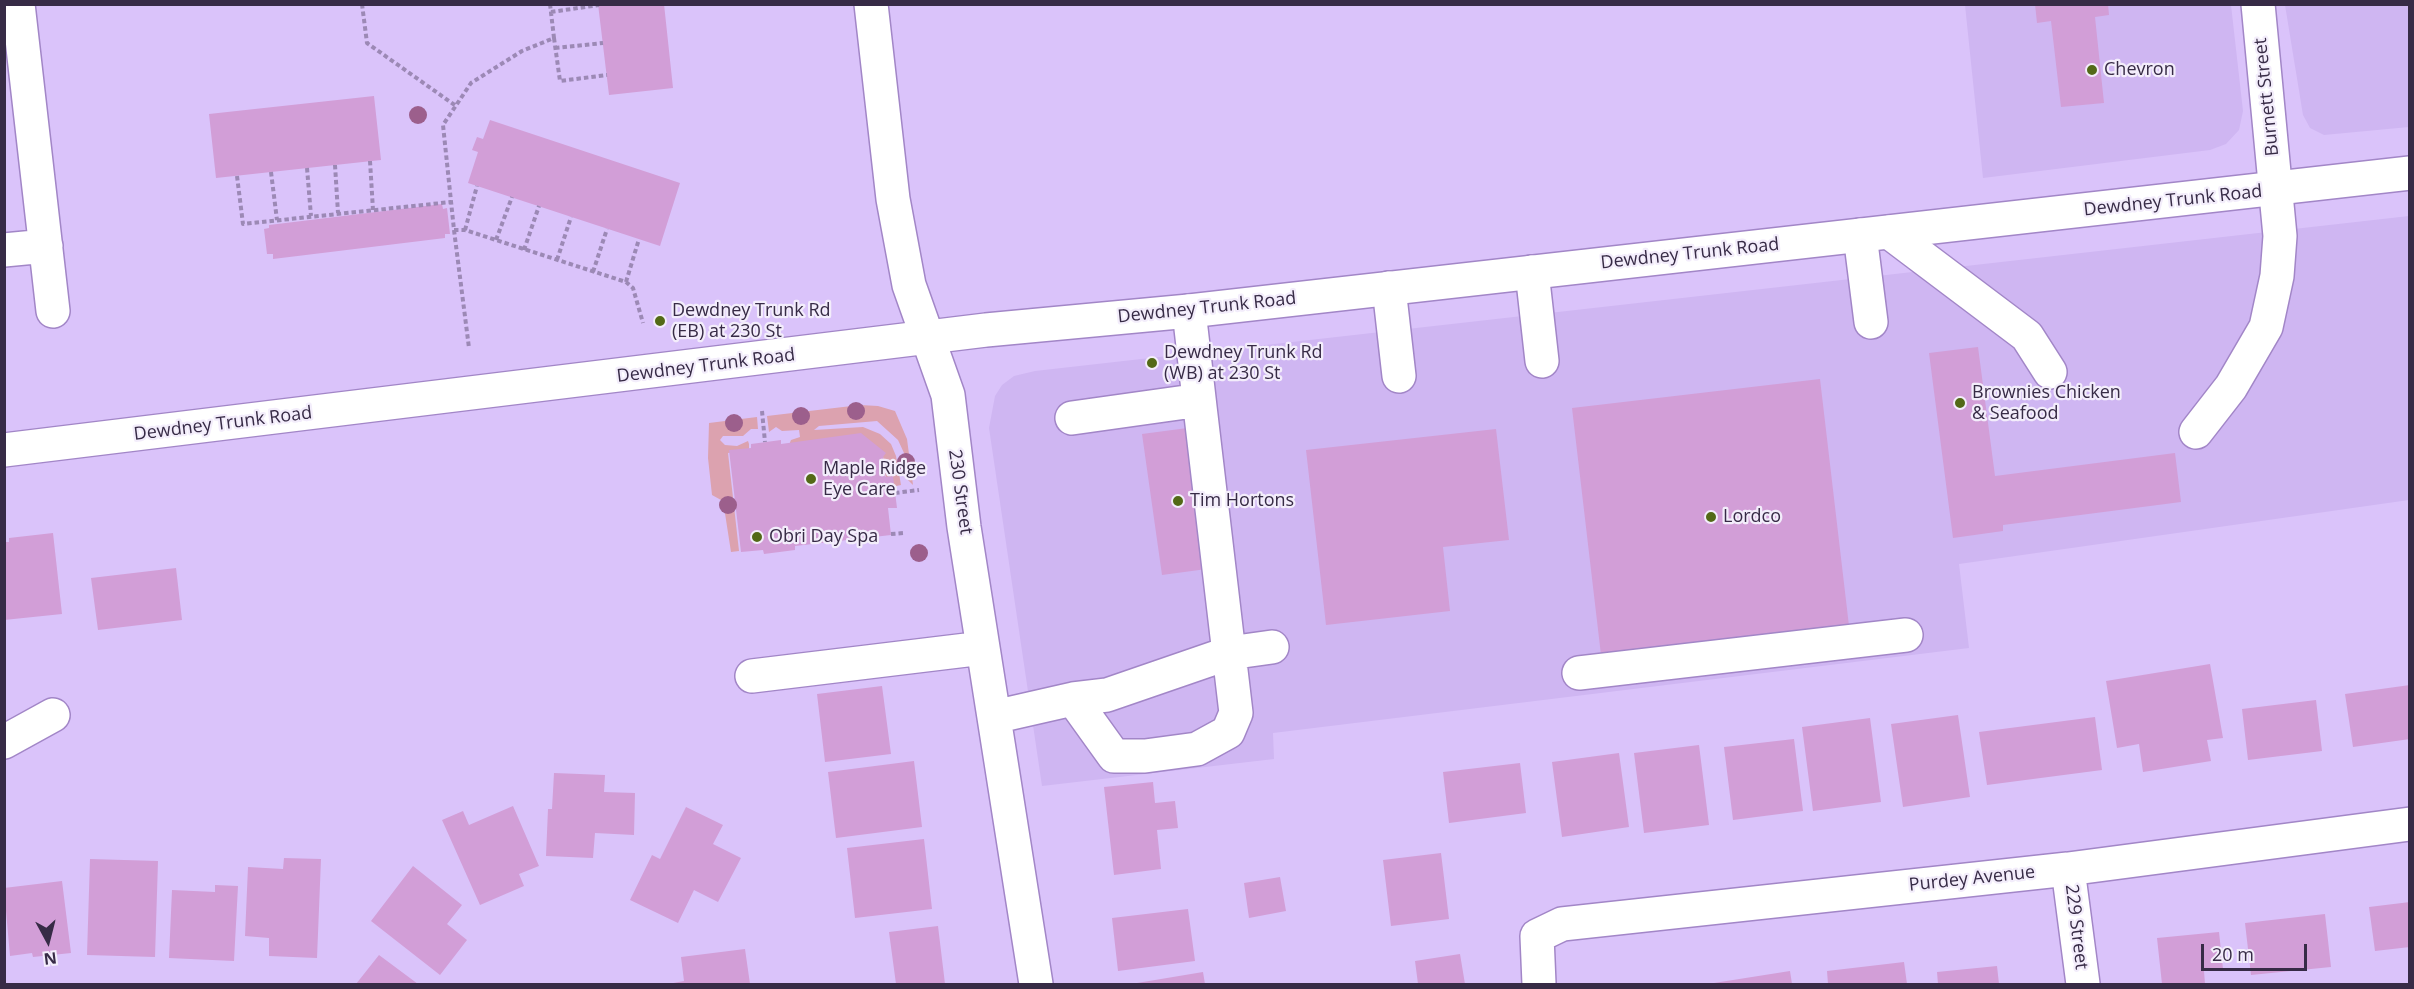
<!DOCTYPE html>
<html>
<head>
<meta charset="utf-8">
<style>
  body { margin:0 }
  #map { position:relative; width:2414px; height:989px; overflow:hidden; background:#dac3fa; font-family:"Open Sans",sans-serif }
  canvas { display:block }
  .frame { position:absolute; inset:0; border:6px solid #372b46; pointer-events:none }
  .north { position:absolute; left:18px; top:911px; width:60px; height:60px; -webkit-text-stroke:4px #f3edfb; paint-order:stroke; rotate:173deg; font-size:16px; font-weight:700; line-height:24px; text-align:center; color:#372b46 }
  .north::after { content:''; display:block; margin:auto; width:21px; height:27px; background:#372b46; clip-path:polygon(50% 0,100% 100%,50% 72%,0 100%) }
  .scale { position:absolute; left:2201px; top:944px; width:106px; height:27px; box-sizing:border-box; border:3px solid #372b46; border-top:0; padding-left:8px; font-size:18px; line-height:21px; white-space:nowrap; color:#372b46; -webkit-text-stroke:4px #f3edfb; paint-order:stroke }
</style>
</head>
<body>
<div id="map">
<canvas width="2414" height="989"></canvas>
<div class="frame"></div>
<div class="north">N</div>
<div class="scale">20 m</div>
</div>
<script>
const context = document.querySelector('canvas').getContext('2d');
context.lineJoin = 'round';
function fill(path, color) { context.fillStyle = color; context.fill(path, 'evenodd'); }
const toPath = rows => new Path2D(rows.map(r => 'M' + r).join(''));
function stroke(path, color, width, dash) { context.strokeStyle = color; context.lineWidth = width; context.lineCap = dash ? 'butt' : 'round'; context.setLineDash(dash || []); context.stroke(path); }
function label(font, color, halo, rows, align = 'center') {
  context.font = font + ' "Open Sans",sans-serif'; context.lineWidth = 4.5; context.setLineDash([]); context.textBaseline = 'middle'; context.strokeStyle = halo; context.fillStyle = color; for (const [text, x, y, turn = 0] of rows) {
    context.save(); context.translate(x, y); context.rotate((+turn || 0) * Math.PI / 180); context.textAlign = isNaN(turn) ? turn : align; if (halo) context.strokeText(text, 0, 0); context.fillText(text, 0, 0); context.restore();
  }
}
fill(toPath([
  [1965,5,2231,5,2243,111,2239,130,2226,144,2210,150,1983,178],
  [2285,5,2409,5,2409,127,2324,135,2310,128,2303,115],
  [2409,216,2409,500,1959,564,1969,648,1273,733,1274,759,1042,786,989,428,995,396,1002,385,1014,376,1035,371]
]), '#cfb6f2');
fill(toPath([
  [860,405,878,406,895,411,907,439,913,485,908,480,904,453,898,440,877,421,819,426,814,430,863,427,880,434,891,444,896,456,901,485,887,488,883,456,789,445,791,440,800,437,799,430,782,431,776,427,769,432,767,416],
  [757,417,758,429,751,429,743,436,723,436,720,440,725,445,737,446,748,441,749,444,749,450,728,453,739,551,731,552,724,507,721,500,712,495,708,458,709,423]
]), '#dca2af');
fill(toPath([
  [598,4,664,4,673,88,609,95],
  [2035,4,2108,4,2109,15,2095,17,2104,103,2061,107,2051,21,2037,23],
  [374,96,381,160,216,178,209,114],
  [490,120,680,183,660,246,468,183,478,152,472,150,477,137,483,139],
  [442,204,443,209,447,208,450,234,445,234,445,238,273,259,273,254,267,254,264,229,269,228,269,225],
  [1978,347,1995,476,2175,453,2181,502,2003,525,2003,531,1953,538,1929,353],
  [1820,379,1849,626,1601,655,1572,408],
  [1195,427,1214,568,1162,575,1142,434],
  [1496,429,1509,540,1443,547,1450,611,1326,625,1306,450],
  [861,433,886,453,883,457,885,477,893,476,897,508,888,508,891,535,795,546,795,550,764,554,763,550,741,552,729,450,751,448,751,444,781,440,781,444],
  [53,533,62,614,4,620,4,542,9,542,9,538],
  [176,568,182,620,98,630,91,578],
  [2210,664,2223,738,2207,740,2211,761,2143,772,2139,744,2117,748,2106,681],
  [2410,685,2410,739,2353,747,2345,694],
  [882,686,891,754,825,762,817,694],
  [2316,700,2322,751,2248,760,2242,709],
  [1958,715,1970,797,1903,807,1891,724],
  [2095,717,2102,770,1987,785,1979,732],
  [1870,718,1881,802,1813,811,1802,727],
  [1794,739,1803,811,1733,820,1724,747],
  [1699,745,1709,825,1644,833,1634,753],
  [1619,753,1629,827,1562,837,1552,762],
  [914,761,922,827,836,838,828,772],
  [1520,763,1526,813,1449,823,1443,772],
  [554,773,605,775,604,792,635,793,634,835,595,833,593,858,546,856,548,809,552,809],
  [1153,782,1155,803,1175,801,1178,828,1157,830,1161,869,1114,875,1104,787],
  [513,806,539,866,519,874,524,886,480,905,442,820,463,811,469,825],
  [686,807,723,825,713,844,741,858,718,902,694,890,678,923,630,900,652,855,660,859],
  [924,839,932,909,855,918,847,848],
  [1441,853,1449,919,1391,926,1383,860],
  [284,858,321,859,317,958,269,956,269,938,245,936,248,867,283,869],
  [90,859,158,861,155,957,87,955],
  [413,866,462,905,447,924,467,940,440,975,371,921],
  [1280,877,1286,911,1249,918,1244,883],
  [62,881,71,953,33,957,32,953,10,956,4,888],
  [215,885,238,886,234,961,169,958,172,890,215,892],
  [2410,902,2410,947,2375,951,2369,907],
  [1188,909,1195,961,1118,971,1112,918],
  [2325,914,2331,967,2251,975,2245,923],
  [938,926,945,984,896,984,889,932],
  [2219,932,2223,969,2204,971,2205,984,2162,984,2157,938],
  [745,949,750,984,668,984,684,981,681,957],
  [1460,954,1465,984,1418,984,1415,961],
  [379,955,418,984,356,984],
  [1904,962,1907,984,1828,984,1827,971],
  [1997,966,1999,984,1938,984,1937,972],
  [1790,971,1792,984,1714,984,1714,983],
  [1203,972,1205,984,1137,984,1137,983]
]), '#d29ed7');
const minor = toPath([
  [18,4,53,311],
  [871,4,893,199,909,285,948,395,964,527,1036,984],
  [1889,232,2027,336,2050,372],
  [1860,235,1871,322],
  [4,250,46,246],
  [1532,272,1542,361],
  [1389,288,1399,376],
  [1189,311,1200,407],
  [1072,418,1186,402,1200,407,1236,713,1228,732,1197,749,1145,756,1114,756,1073,699],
  [2196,432,2231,387,2266,327,2277,276,2280,236,2258,4],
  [1579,673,1906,635],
  [752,676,983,648],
  [994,717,1073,699,1107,695,1229,653,1272,647],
  [4,742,53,715],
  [2068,869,2083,984],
  [1539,984,1537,936,1562,924,2068,869,2410,824]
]);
const major = toPath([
  [4,450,986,330,1189,311,2410,173]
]);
stroke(minor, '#a286c7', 36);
stroke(major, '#a286c7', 36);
stroke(toPath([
  [362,4,367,43,456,106],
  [550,4,554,38,522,51,471,83,443,125,454,230,465,230,626,282,633,288,643,323],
  [551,12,599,5],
  [554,38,560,81,607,75],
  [555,48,603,43],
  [370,161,373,210],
  [335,165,338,213],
  [307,168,311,216],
  [271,172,277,220],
  [237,176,243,224,451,202],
  [454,230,469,348],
  [465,230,477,186],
  [496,240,512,197],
  [524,250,539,206],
  [557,260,571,217],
  [593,272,607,229],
  [626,282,639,239],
  [762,411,765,442],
  [895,493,919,490],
  [891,534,904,533]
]), '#9c89b5', 4, [4.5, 3]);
stroke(minor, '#fff', 33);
stroke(major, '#fff', 33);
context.fillStyle = '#9c5f8c';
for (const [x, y] of [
  [418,115],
  [856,411],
  [801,416],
  [734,423],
  [906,462],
  [728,505],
  [919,553]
]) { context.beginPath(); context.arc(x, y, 9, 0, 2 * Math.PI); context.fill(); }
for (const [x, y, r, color] of [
  [2092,70,6,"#536917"],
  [660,321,6,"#536917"],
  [1152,363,6,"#536917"],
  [1960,403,6,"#536917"],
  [811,479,6,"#536917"],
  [1178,501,6,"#536917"],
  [1711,517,6,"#536917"],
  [757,537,6,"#536917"]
]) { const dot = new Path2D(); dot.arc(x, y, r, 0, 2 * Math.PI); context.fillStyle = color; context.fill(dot); stroke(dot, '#f3edfb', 2); }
label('18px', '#372b46', '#f3edfb', [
  ["Chevron",2104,70],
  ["Dewdney Trunk Rd",672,311],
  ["(EB) at 230 St",672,332],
  ["Dewdney Trunk Rd",1164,353],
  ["(WB) at 230 St",1164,374],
  ["Brownies Chicken",1972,393],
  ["& Seafood",1972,414],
  ["Maple Ridge",823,469],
  ["Eye Care",823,490],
  ["Tim Hortons",1190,501],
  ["Lordco",1723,517],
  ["Obri Day Spa",769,537]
], 'left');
label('18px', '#372b46', '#f3edfb', [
  ["Burnett Street",2267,97,-96],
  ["Dewdney Trunk Road",2173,201,-6],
  ["Dewdney Trunk Road",1690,254,-6],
  ["Dewdney Trunk Road",1207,308,-6],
  ["Dewdney Trunk Road",706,366,-7],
  ["Dewdney Trunk Road",223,424,-7],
  ["230 Street",960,492,82],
  ["Purdey Avenue",1972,879,-6],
  ["229 Street",2076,927,83]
]);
</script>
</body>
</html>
